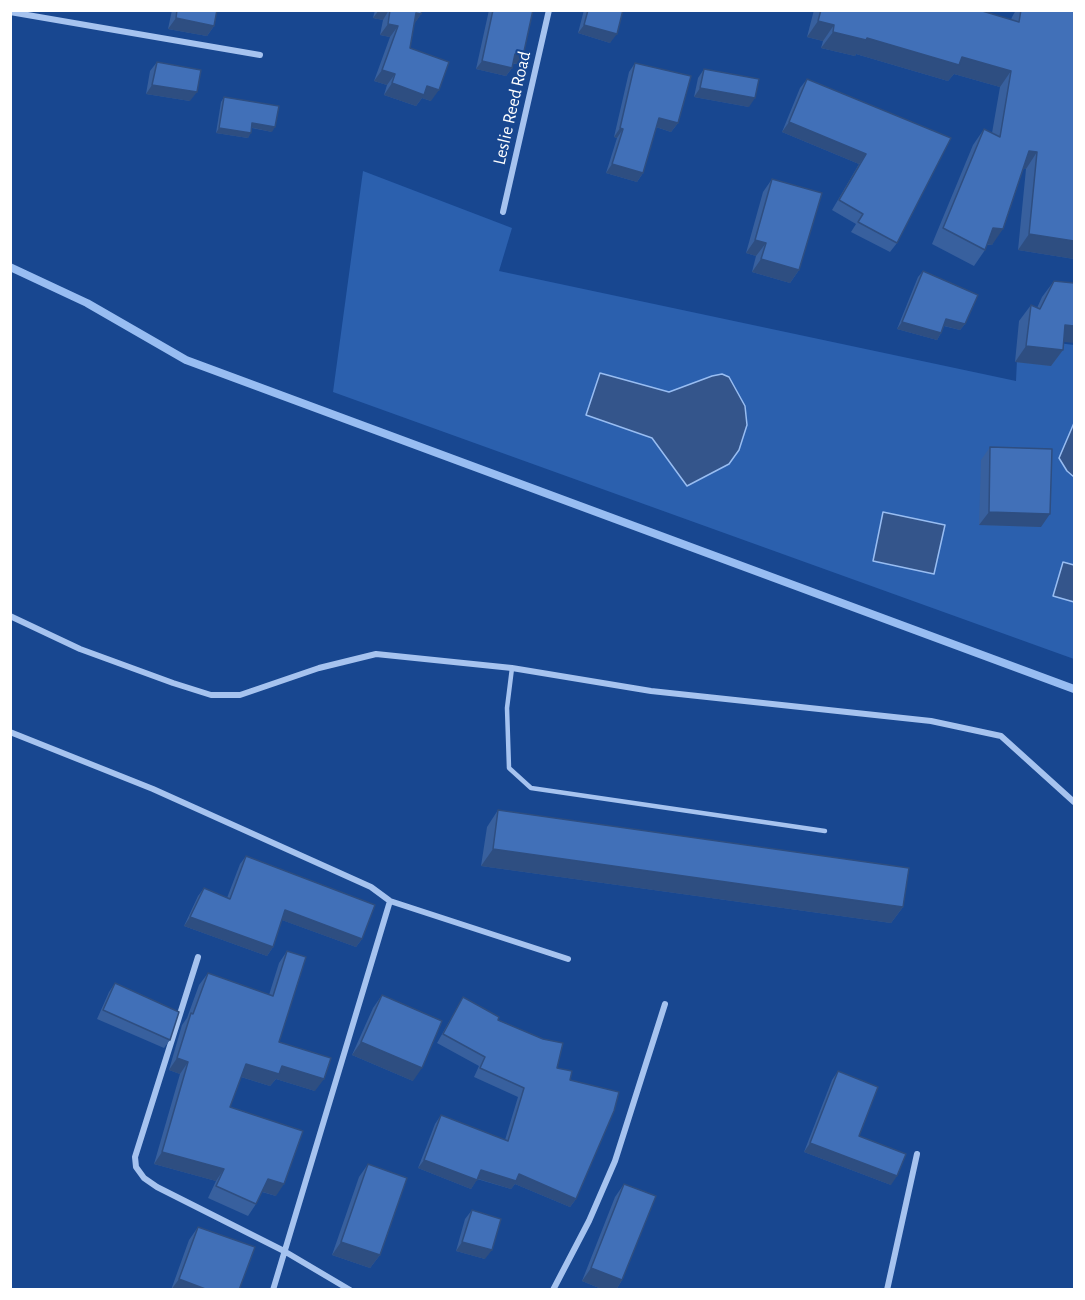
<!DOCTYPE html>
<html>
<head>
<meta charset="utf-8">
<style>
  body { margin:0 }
  #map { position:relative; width:1085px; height:1300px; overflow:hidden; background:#184790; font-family:"Alegreya Sans",sans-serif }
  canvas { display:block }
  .frame { position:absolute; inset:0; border:12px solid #fff; pointer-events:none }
</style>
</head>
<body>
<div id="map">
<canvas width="1085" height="1300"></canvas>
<div class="frame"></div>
</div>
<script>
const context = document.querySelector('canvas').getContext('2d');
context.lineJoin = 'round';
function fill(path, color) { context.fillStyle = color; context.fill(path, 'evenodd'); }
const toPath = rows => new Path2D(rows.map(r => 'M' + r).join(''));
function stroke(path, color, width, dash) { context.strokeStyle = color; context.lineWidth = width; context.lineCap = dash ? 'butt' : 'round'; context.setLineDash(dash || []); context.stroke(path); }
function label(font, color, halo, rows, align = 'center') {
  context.font = font + ' "Alegreya Sans",sans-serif'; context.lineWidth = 4.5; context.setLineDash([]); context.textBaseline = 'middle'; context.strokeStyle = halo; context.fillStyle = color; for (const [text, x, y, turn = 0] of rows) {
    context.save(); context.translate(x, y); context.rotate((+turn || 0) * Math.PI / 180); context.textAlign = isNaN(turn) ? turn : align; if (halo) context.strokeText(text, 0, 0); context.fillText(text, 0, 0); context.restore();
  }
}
fill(toPath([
  [363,171,512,228,499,271,1016,381,1018,338,1074,345,1074,659,333,392]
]), '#2b60ae');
const water = toPath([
  [600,373,669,392,712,376,722,374,729,377,745,406,747,425,739,450,729,464,687,486,652,438,586,415,600,373],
  [1074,423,1074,477,1067,471,1059,458,1074,423],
  [883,512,945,525,934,574,873,561,883,512],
  [1063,562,1074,565,1074,602,1053,596,1063,562]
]);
fill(water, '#34558b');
stroke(water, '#98bdf2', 1.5);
stroke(toPath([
  [10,267,87,303,186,360,1074,689]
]), '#98bdf2', 8);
stroke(toPath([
  [512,668,507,708,509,768,531,788,825,831]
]), '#a6c3ef', 4.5);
stroke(toPath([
  [10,12,260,55],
  [503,212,549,10],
  [10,616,80,649,173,683,211,695,240,695,319,668,376,654,512,668,651,691,931,721,1001,736,1074,802],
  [10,732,153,789,371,887,390,901,568,959],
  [198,957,135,1157,136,1167,144,1178,157,1187,284,1251,350,1290],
  [273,1290,390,901],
  [553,1290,589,1221,615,1161,665,1004],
  [887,1290,917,1154]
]), '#a6c3ef', 6);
fill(toPath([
  [172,10,217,10,214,26,207,36,168,29],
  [375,10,422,10,421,14,414,24,410,48,431,101,422,98,416,106,384,95,387,85,374,81,390,37,380,35,383,20,373,18],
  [489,10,533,10,523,56,517,64,513,64,512,68,506,76,476,69],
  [584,10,623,10,610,43,578,33],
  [814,10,979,10,1011,20,1012,17,1016,10,1074,10,1074,259,1018,250,1026,169,1024,168,992,245,987,245,985,250,974,266,932,244,973,145,984,129,992,133,1000,87,954,74,948,81,856,54,855,56,821,48,823,41,807,37],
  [157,62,190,101,146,94,150,71],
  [635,63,678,123,671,132,656,127,643,173,637,182,606,173,617,138,614,137,629,72],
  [704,69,749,107,694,97,698,78],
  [807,79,951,138,897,243,890,252,851,232,856,224,832,210,859,164,782,132,800,88],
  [224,97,272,132,252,128,248,138,216,133,221,102],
  [772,179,799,270,790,283,752,272,756,256,746,253,763,192],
  [923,271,965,324,960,330,944,326,941,333,937,340,897,329,918,277],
  [1054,281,1064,342,1063,350,1051,366,1015,362,1019,321,1031,305,1037,308,1042,297],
  [990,447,1041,527,979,525,981,460],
  [498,810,903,907,891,923,481,866,487,827],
  [246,856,362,939,356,947,282,920,273,947,267,956,184,926,198,896,204,888,227,898,240,864],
  [287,951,279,1042,315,1091,276,1079,270,1086,241,1077,230,1107,276,1196,262,1192,256,1204,248,1216,208,1198,216,1181,154,1164,180,1074,169,1070,182,1025,187,1018,199,985,208,973,269,995,279,963],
  [115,983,170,1040,164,1048,97,1019,109,992],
  [382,995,413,1081,352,1055,373,1008],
  [463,997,498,1020,557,1068,570,1080,576,1199,570,1207,515,1184,511,1189,477,1179,471,1189,418,1168,435,1124,441,1115,505,1140,518,1097,474,1077,479,1066,437,1043,458,1006],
  [838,1071,859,1136,891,1185,804,1152,832,1080],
  [368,1164,380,1255,370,1268,332,1255,359,1177],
  [624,1184,622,1280,616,1290,604,1290,582,1281,615,1197],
  [472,1210,485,1259,456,1251,465,1219],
  [198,1227,239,1290,171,1290,189,1240]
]), '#38609e');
fill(toPath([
  [379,10,389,10,383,20,373,18],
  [416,13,421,14,413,26],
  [176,18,214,26,207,36,168,29],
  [818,21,834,25,823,41,807,37],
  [388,24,398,26,390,37,380,35],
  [584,25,617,34,610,43,578,33],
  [833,32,962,57,1011,71,1000,87,954,74,948,81,856,54,855,56,821,48],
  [515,54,523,56,517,64,509,63],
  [482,61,512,68,506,76,476,69],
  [382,70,395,74,387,85,374,81],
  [392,83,427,86,439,90,431,101,422,98,416,106,384,95],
  [152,85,197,92,190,101,146,94],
  [700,88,755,98,749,107,694,97],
  [659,118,678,123,671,132,653,126],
  [789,122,866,154,859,164,782,132],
  [252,123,275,127,272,132,249,127],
  [219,128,251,133,248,138,216,133],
  [620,128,623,129,617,138,614,137],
  [1029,151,1037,152,1026,169,1018,167],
  [612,164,643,173,637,182,606,173],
  [993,228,1003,229,992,245,982,244],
  [1029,234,1074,241,1074,259,1018,250],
  [755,240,766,243,756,256,746,253],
  [761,259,799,270,790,283,752,272],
  [946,319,965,324,960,330,941,325],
  [902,322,941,333,937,340,897,329],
  [1065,325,1074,326,1074,343,1054,341],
  [1026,346,1063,350,1051,366,1015,362],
  [989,512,1050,514,1041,527,979,525],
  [493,849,903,907,891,923,481,866],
  [285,910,362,939,356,947,279,919],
  [190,917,273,947,267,956,184,926],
  [361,1042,422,1068,413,1081,352,1055],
  [177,1058,188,1062,180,1074,169,1070],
  [246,1064,282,1066,324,1079,315,1091,276,1079,270,1086,238,1076],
  [810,1143,897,1176,891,1185,804,1152],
  [162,1152,224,1169,216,1181,154,1164],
  [424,1160,477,1180,471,1189,418,1168],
  [481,1170,519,1174,576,1199,570,1207,515,1184,511,1189,475,1178],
  [268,1179,284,1184,276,1196,260,1191],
  [341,1242,380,1255,370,1268,332,1255],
  [462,1242,492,1250,485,1259,456,1251],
  [591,1268,622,1280,616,1290,604,1290,582,1281],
  [179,1279,208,1290,171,1290]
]), '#2e4e81');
const building = toPath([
  [177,10,217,10,214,26,176,18,177,10],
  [390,10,422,10,421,14,416,13,410,48,449,62,439,90,427,86,424,95,392,83,395,74,382,70,398,26,388,24,390,10],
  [493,10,533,10,523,56,515,54,512,68,482,61,493,10],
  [588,10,623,10,617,34,584,25,588,10],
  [821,10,979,10,1019,22,1021,10,1074,10,1074,241,1029,234,1037,152,1029,151,1003,229,993,228,985,250,943,228,984,129,1000,137,1011,71,962,57,959,65,867,38,866,40,833,32,834,25,818,21,821,10],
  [157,62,201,70,197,92,152,85,157,62],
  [635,63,691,76,678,123,659,118,643,173,612,164,623,129,620,128,635,63],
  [704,69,759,79,755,98,700,88,704,69],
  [807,79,951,138,897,243,858,222,863,214,839,200,866,154,789,122,807,79],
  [224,97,279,106,275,127,252,123,251,133,219,128,224,97],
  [772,179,822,193,799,270,761,259,766,243,755,240,772,179],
  [923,271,978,295,965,324,946,319,941,333,902,322,923,271],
  [1054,281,1074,283,1074,326,1065,325,1063,350,1026,346,1031,305,1040,309,1054,281],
  [990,447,1052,449,1050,514,989,512,990,447],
  [498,810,909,868,903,907,493,849,498,810],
  [246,856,375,905,362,939,285,910,273,947,190,917,204,888,230,899,246,856],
  [287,951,306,957,279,1042,331,1058,324,1079,282,1066,279,1074,246,1064,230,1107,303,1131,284,1184,268,1179,256,1204,216,1186,224,1169,162,1152,188,1062,177,1058,191,1013,193,1014,208,973,273,996,287,951],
  [115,983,179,1012,170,1040,103,1010,115,983],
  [382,995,442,1021,422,1068,361,1042,382,995],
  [463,997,499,1017,498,1020,543,1039,563,1043,557,1068,572,1071,570,1080,619,1092,614,1111,576,1199,519,1174,516,1181,481,1170,477,1180,424,1160,441,1115,508,1141,524,1088,480,1068,485,1057,443,1034,463,997],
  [838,1071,878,1087,859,1136,906,1154,897,1176,810,1143,838,1071],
  [368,1164,407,1178,380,1255,341,1242,368,1164],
  [624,1184,656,1196,622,1280,591,1268,624,1184],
  [472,1210,501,1219,492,1250,462,1242,472,1210],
  [198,1227,255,1247,239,1290,208,1290,179,1279,198,1227]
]);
fill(building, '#4170b8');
stroke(building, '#2e4e81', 1.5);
label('18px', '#fff', '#184790', [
  ["Leslie Reed Road",512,108,-77]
]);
</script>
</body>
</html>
